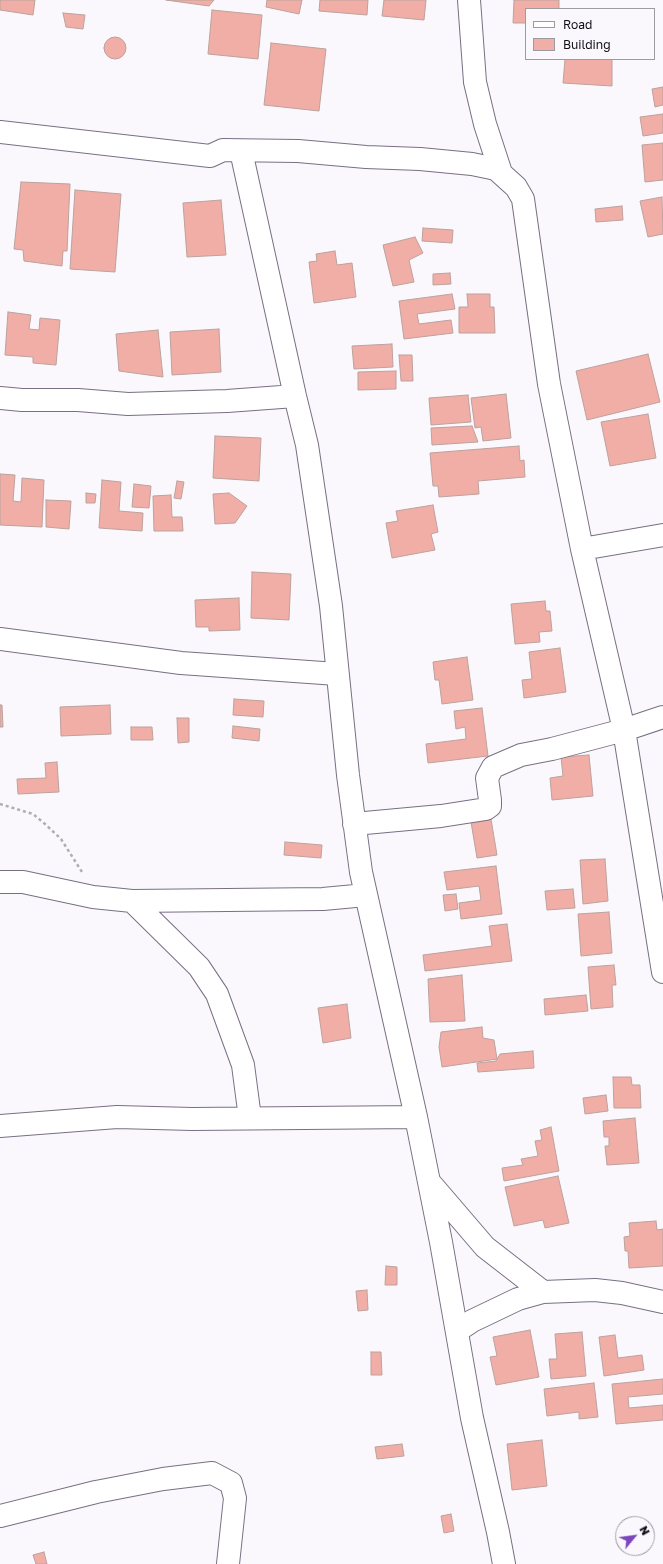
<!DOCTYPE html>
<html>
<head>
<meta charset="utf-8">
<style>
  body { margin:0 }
  #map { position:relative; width:663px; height:1564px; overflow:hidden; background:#fbf8fd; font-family:"Golos Text",sans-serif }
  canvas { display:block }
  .legend { position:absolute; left:525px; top:8px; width:130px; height:52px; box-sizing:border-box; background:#fbf8fd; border:1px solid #9d9aa0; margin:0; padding:5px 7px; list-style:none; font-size:12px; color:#100c14 }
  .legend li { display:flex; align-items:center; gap:8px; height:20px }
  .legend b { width:20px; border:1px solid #9d9aa0 }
  .north { position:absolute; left:615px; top:1516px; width:40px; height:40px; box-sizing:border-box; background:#fbf8fd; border:1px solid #9d9aa0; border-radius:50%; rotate:61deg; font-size:11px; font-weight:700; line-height:16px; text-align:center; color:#100c14 }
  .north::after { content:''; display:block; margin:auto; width:14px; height:18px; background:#7c46bd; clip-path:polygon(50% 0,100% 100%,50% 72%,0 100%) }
</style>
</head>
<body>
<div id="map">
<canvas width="663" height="1564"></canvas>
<ul class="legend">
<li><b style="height:5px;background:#fff"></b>Road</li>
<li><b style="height:11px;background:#f1aea6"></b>Building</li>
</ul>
<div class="north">N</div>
</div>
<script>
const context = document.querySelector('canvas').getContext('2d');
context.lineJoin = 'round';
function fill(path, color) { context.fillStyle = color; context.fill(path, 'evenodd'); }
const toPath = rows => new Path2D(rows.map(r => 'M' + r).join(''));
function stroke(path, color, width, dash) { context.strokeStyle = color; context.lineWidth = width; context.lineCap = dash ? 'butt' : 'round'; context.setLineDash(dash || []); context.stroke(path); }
const building = toPath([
  [0,0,35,0,33,15,0,10,0,0],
  [166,0,214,0,209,6,166,0],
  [267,0,302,0,299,14,266,7,267,0],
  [320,0,368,0,367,15,319,11,320,0],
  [384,0,426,0,424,20,382,16,384,0],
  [514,0,559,0,559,9,526,9,526,23,513,23,514,0],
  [212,10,262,15,258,59,208,54,212,10],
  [63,13,85,15,83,29,66,27,63,13],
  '104 48a11 11 0 1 1 22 0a11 11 0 1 1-22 0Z',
  [271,43,326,49,319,111,264,105,271,43],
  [565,59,612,59,612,86,563,83,565,59],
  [663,87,663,105,655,107,652,89,663,87],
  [663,114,663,133,643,136,640,117,663,114],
  [663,143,663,180,645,182,642,145,663,143],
  [21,182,70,184,67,251,63,251,62,266,24,261,23,250,14,249,21,182],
  [75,190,121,194,115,272,70,269,75,190],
  [662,197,663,234,648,237,640,201,662,197],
  [221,200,226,255,187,257,183,203,221,200],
  [622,206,623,220,596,222,595,209,622,206],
  [423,228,453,230,452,243,422,241,423,228],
  [415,237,423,253,409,260,414,282,393,286,383,245,415,237],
  [335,251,337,265,352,263,356,297,314,303,309,262,317,261,316,254,335,251],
  [450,273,451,284,433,285,433,274,450,273],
  [452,294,455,309,417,314,419,324,451,320,453,333,404,339,399,301,452,294],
  [467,294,490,294,490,307,494,307,495,333,459,333,459,307,468,307,467,294],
  [8,312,31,315,29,329,39,330,40,318,60,320,56,365,33,363,33,357,5,355,8,312],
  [219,329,221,372,172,375,170,332,219,329],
  [158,330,163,377,119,371,116,334,158,330],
  [392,344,393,367,354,369,352,346,392,344],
  [648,354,660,402,587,420,576,371,648,354],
  [399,355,412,355,413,381,401,381,399,355],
  [396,371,396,389,358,390,358,372,396,371],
  [506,394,511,438,483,441,481,427,475,428,471,398,506,394],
  [468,395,471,422,431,425,429,398,468,395],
  [648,414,656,458,610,466,601,422,648,414],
  [472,426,478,442,432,445,431,428,472,426],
  [215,436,261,438,259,481,213,478,215,436],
  [519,446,520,461,524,460,525,477,478,481,479,494,439,497,438,486,433,486,430,453,519,446],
  [0,474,15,475,13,501,21,502,22,478,44,480,42,527,0,525,0,474],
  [102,480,121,482,119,511,143,513,142,531,99,528,102,480],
  [177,481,184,482,181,499,174,498,177,481],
  [134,484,151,486,149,508,132,507,134,484],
  [86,493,96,494,95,503,86,503,86,493],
  [229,493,247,506,235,523,215,524,213,494,229,493],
  [171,495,172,517,182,517,183,531,154,531,153,496,171,495],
  [46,500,71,501,69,529,46,527,46,500],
  [433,505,438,532,431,534,435,550,392,558,386,523,398,521,396,511,433,505],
  [252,572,291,574,289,620,251,618,252,572],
  [239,598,240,630,209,631,209,627,196,627,195,600,239,598],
  [545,601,546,611,550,611,552,631,539,632,540,642,515,644,511,604,545,601],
  [560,648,566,692,524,698,522,680,532,679,529,652,560,648],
  [467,657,473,700,442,704,439,680,435,680,433,662,467,657],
  [234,699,264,701,263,717,233,715,234,699],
  [0,705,2,705,3,727,0,727,0,705],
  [110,705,111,734,61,736,60,707,110,705],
  [482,708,488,756,428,763,426,744,466,739,465,727,456,729,454,711,482,708],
  [177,718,189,718,189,742,178,743,177,718],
  [233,726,260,729,259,741,232,738,233,726],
  [131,727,152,727,153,740,131,740,131,727],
  [589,755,593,796,552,800,550,778,563,776,561,757,589,755],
  [57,762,59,792,18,794,17,779,46,778,45,763,57,762],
  [490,813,497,855,477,858,470,816,490,813],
  [285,842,322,845,321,858,284,855,285,842],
  [605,859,608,901,583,904,580,860,605,859],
  [496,866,502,914,461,919,459,903,481,900,479,886,447,890,444,872,496,866],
  [573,889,575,908,547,910,545,891,573,889],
  [456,894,458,909,445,911,443,895,456,894],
  [609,912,612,953,581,956,578,914,609,912],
  [507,924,512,961,425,971,423,955,492,946,489,926,507,924],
  [614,965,616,985,612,985,613,1007,591,1009,588,967,614,965],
  [462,975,465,1021,430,1022,428,979,462,975],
  [586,995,588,1011,545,1015,544,999,586,995],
  [347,1004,351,1038,323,1043,318,1008,347,1004],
  [482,1027,483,1038,494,1040,497,1059,442,1067,439,1047,441,1032,482,1027],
  [533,1051,534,1068,478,1072,477,1063,496,1061,500,1054,533,1051],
  [613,1077,631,1077,632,1085,640,1085,641,1108,614,1108,613,1077],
  [606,1095,608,1111,585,1114,583,1098,606,1095],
  [635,1118,639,1163,607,1165,605,1146,609,1146,609,1137,604,1137,603,1121,635,1118],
  [551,1127,559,1171,504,1181,502,1168,523,1165,521,1159,538,1156,535,1141,542,1140,540,1130,551,1127],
  [558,1176,569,1223,545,1228,543,1220,514,1226,505,1187,558,1176],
  [656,1221,657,1230,663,1229,663,1266,629,1268,628,1251,625,1251,624,1237,630,1236,629,1223,656,1221],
  [386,1266,397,1267,397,1285,385,1285,386,1266],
  [367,1290,368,1310,358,1311,356,1291,367,1290],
  [530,1330,539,1377,496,1385,490,1357,497,1356,493,1337,530,1330],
  [582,1332,586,1376,551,1379,549,1359,557,1359,555,1334,582,1332],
  [615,1335,618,1358,642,1355,644,1370,604,1376,599,1337,615,1335],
  [371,1352,381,1352,382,1375,371,1375,371,1352],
  [663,1379,663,1394,628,1397,629,1408,663,1405,663,1420,616,1424,612,1384,663,1379],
  [594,1383,598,1417,579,1419,579,1412,547,1416,544,1389,594,1383],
  [542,1440,547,1486,512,1490,507,1444,542,1440],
  [402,1444,404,1456,377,1459,375,1447,402,1444],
  [451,1514,454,1531,444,1533,441,1516,451,1514],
  [44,1552,47,1564,36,1564,33,1555,44,1552]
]);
fill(building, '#f1aea6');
stroke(building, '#bca19d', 1);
const street = toPath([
  [469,0,475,82,485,124,501,173],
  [0,132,210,156,223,150,298,151,366,157,420,159,472,164,496,169,516,187,523,199,549,384,582,549,624,730,663,972],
  [241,151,295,396,307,445,331,606,348,775,361,872,416,1117,441,1242,472,1418,498,1532,504,1564],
  [0,398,22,400,78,400,128,404,227,401,295,396],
  [582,549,663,535],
  [0,639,181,663,337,674],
  [354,824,441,816,486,809,490,806,490,800,487,778,493,767,521,755,552,749,624,730,663,717],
  [0,882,23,882,93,897,132,901,323,899,366,895],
  [132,901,199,967,217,994,243,1065,250,1118],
  [0,1126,117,1117,192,1119,416,1117],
  [431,1184,485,1247,543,1292],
  [457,1331,472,1321,518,1299,543,1292,595,1290,622,1293,663,1302],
  [0,1516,96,1492,163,1479,212,1473,231,1483,235,1498,228,1564]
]);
stroke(street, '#796f83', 24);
stroke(toPath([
  [0,804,33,814,45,824,61,839,82,872]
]), '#afacb2', 2.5, [3, 3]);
stroke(street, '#fff', 22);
</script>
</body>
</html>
